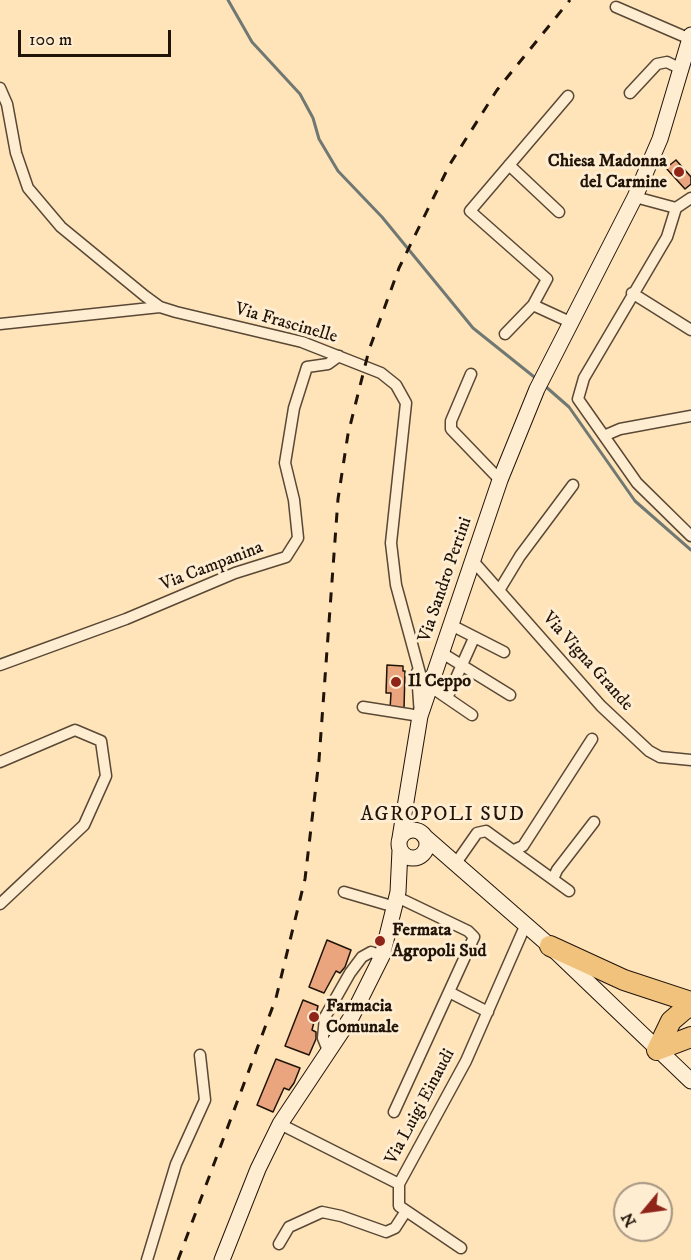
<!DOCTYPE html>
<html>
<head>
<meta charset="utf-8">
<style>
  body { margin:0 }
  #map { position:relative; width:691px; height:1260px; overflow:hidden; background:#ffe3b9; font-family:"IM FELL DW Pica",serif }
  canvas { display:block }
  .north { position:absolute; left:613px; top:1182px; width:60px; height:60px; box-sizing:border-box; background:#ffedd2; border:2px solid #a69682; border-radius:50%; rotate:241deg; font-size:16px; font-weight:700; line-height:24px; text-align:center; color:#201409 }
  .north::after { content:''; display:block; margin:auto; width:21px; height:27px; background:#8f2418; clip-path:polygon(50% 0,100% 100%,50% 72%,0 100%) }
  .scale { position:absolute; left:18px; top:30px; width:153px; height:27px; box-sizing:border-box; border:3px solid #201409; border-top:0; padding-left:8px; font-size:18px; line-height:21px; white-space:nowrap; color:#201409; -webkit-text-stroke:4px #ffedd2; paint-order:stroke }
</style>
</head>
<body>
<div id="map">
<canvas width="691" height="1260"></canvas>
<div class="north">N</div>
<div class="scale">100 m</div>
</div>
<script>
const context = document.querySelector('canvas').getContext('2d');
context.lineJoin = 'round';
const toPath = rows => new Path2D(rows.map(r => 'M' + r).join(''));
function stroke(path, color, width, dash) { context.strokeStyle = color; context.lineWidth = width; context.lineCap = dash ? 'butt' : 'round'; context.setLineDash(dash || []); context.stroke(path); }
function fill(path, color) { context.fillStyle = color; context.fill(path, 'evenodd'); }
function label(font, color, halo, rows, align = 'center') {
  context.font = font + ' "IM FELL DW Pica",serif'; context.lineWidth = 6; context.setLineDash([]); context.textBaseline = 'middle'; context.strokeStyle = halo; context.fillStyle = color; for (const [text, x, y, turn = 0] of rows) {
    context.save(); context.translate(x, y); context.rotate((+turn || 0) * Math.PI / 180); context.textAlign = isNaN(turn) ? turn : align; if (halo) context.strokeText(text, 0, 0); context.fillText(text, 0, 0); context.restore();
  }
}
stroke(toPath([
  [228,0,252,42,300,94,313,118,319,139,338,171,382,217,473,328,538,380],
  [545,386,569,407,635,501,691,550]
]), '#707873', 3);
const building = toPath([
  [676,160,691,177,691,184,685,189,666,168,676,160],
  [387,665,403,666,403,671,405,671,404,709,390,709,391,693,386,693,387,665],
  [327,940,351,950,345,967,340,973,336,971,324,993,309,987,327,940],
  [303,1000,318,1006,312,1030,316,1032,316,1039,309,1055,285,1046,303,1000],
  [276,1059,300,1068,294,1083,289,1090,284,1088,273,1112,257,1105,276,1059]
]);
fill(building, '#eaa57f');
stroke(building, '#201409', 1.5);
const street = toPath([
  [616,7,690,39],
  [0,88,7,104,16,153,28,188,61,227,145,296,160,307,176,312,302,342,381,373,396,385,406,403,391,543,396,585,421,677,431,687,472,715],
  [630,93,657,64,667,62,681,69],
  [509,165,559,212],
  [635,197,676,208,691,198],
  [676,208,667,237,584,378,578,399,637,483,691,536],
  [632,293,691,330],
  [533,305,547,279,470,211,568,96],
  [0,324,160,307],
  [505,334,533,305,570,322],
  [471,374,451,421,451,429,500,480],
  [606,435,620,429,691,416],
  [474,562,601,706,649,751,660,757,691,760],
  [500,589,520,556,573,485],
  [453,626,504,652],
  [442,653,510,695],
  [0,665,126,619,235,573,286,557,298,538,294,500,285,463,294,408,307,367,328,364,339,356],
  [447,698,474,638],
  [363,707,420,716,417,672],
  [0,762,75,730,101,741,106,776,84,825,0,904],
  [514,850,523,846,592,739],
  [456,863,477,833,486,831,569,891],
  [553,879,557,870,594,822],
  [344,892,395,907],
  [449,992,488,1012],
  [329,1053,323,1038,325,1017,350,973,362,957,371,952,382,956],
  [394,1112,474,937,468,931,397,897],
  [280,1124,399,1184,466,1061,526,924],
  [399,1184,399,1206,461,1248],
  [279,1244,289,1227,322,1212,341,1216,386,1232,395,1228,406,1211],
  [147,1260,176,1164,205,1100,200,1055]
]);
const secondary = toPath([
  '399 844a14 14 0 1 1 28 0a14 14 0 1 1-28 0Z',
  [424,836,550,946,691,1081],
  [400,838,420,716,500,480,537,389,635,197,660,139,691,35],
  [222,1260,258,1169,280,1124,352,1016,382,956,398,892,400,850]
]);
const highway = toPath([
  [550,946,624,980,691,1002],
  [657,1050,671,1021,685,1009,691,1007],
  [657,1050,691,1037]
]);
stroke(street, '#584835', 13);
stroke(secondary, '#201409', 17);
stroke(highway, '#201409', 22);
stroke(street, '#ffedd2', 10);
stroke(secondary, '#ffedd2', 15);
stroke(highway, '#f0c27c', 20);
stroke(toPath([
  [178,1260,276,998,305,879,319,760,338,499,348,434,369,350,399,268,450,164,497,90,570,0]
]), '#201409', 3, [10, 10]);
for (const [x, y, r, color] of [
  [679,172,6,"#8f2418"],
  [396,682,6,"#8f2418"],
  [380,941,6,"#8f2418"],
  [314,1017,6,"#8f2418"]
]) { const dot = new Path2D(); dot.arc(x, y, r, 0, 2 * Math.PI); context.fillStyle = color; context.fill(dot); stroke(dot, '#ffedd2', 2); }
label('bold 18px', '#201409', '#ffedd2', [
  ["Chiesa Madonna",667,162,"right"],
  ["del Carmine",667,183,"right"],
  ["Il Ceppo",408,682],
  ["Fermata",392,931],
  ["Agropoli Sud",392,952],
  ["Farmacia",326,1007],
  ["Comunale",326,1028]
], 'left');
label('18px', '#201409', '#ffedd2', [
  ["Via Frascinelle",286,324,16],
  ["Via Campanina",212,567,-21],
  ["Via Sandro Pertini",446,580,-71],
  ["Via Vigna Grande",587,662,48],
  ["Via Luigi Einaudi",421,1107,-62]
]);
context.letterSpacing = '1.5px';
label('20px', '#201409', '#ffedd2', [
  ["AGROPOLI SUD",443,816]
]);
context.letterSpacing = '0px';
</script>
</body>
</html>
